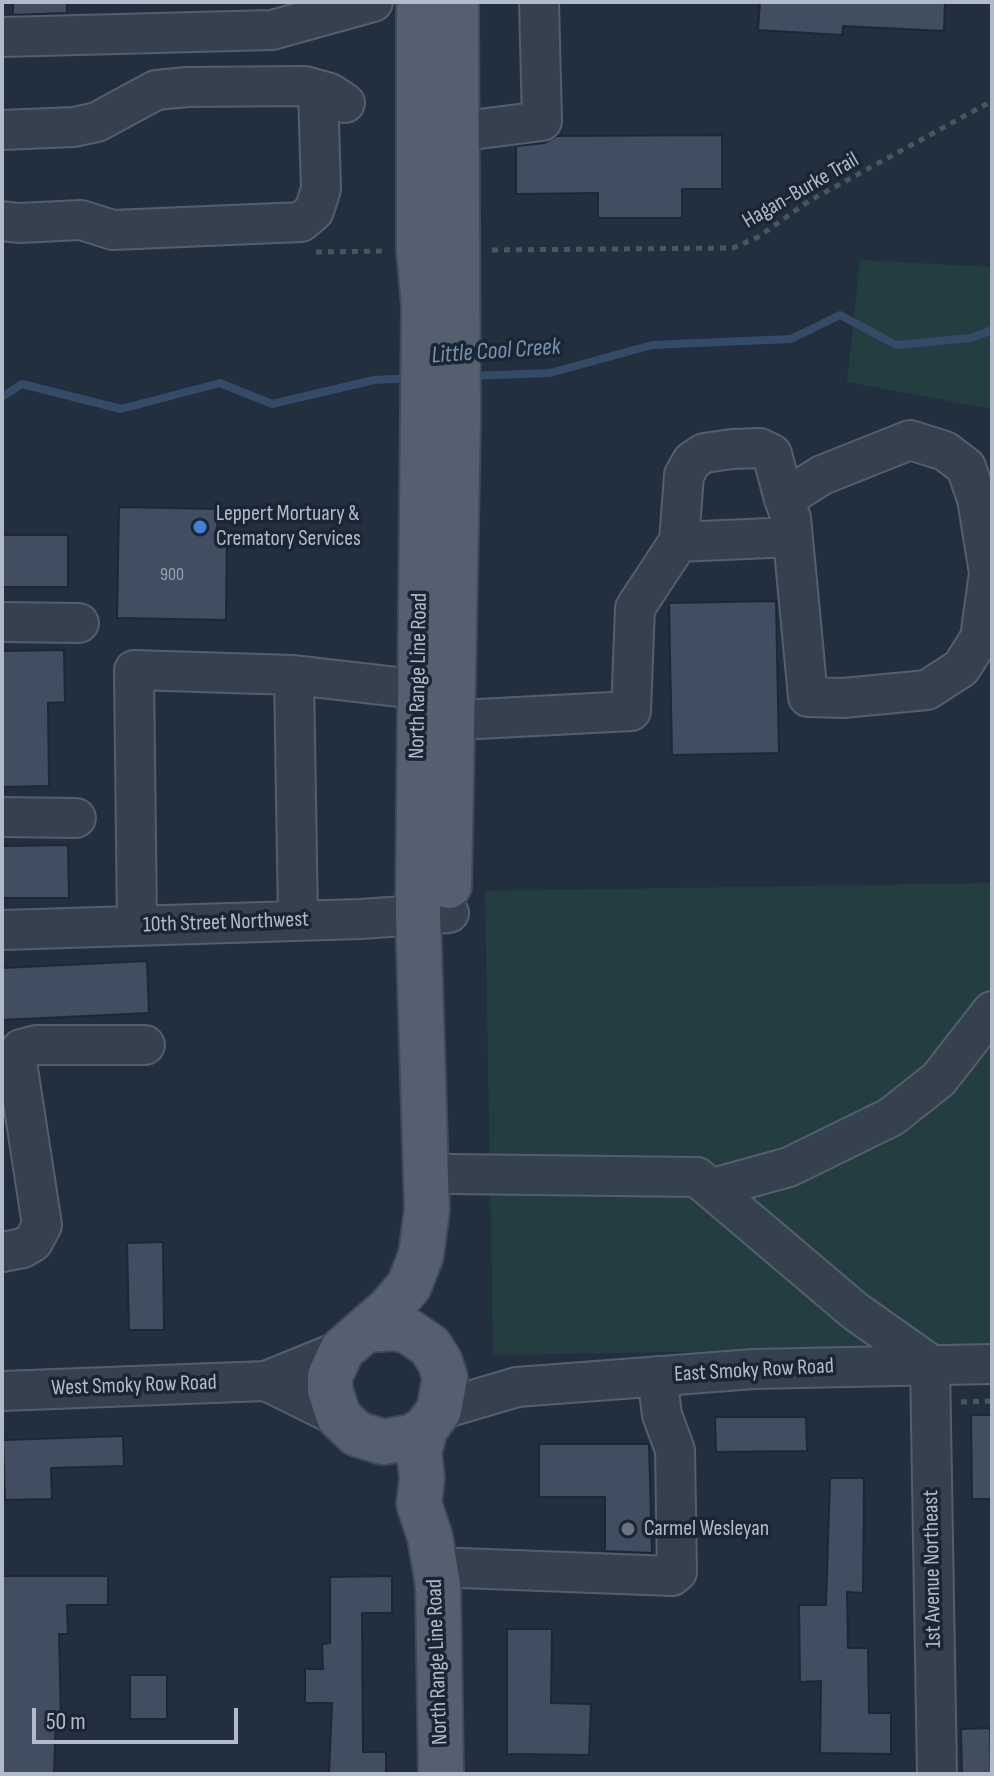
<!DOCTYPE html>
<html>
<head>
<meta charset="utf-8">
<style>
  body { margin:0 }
  #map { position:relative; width:994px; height:1776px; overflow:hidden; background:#222f3f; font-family:"Sofia Sans Condensed",sans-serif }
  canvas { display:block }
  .frame { position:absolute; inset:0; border:4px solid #b2bbca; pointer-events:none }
  .scale { position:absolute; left:32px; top:1708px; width:206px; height:36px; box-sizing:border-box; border:4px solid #b2bbca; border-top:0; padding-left:10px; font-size:24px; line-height:28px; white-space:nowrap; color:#b2bbca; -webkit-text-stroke:6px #1b2634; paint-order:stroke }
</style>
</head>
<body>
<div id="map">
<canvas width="994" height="1776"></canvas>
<div class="frame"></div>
<div class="scale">50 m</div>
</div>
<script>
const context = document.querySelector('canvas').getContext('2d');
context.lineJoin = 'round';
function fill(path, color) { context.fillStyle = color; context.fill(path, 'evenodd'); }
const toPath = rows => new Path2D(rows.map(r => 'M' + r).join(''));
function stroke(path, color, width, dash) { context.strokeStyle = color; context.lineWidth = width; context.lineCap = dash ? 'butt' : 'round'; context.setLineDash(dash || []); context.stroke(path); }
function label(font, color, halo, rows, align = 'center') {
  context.font = font + ' "Sofia Sans Condensed",sans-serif'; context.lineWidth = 7; context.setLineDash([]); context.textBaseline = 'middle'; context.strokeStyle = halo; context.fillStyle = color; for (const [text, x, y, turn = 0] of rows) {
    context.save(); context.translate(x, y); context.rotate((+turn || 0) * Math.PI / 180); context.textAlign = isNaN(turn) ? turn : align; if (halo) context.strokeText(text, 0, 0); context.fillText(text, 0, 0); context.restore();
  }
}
fill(toPath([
  [860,260,992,267,992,409,847,382],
  [992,883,992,1347,493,1355,485,891]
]), '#243d40');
stroke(toPath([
  [469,376,550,373,652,345,791,339,840,315,896,345,971,338,992,330],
  [2,397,22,384,121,409,220,383,272,404,374,380,411,378]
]), '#344a67', 8);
const building = toPath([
  [13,2,67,2,67,13,13,15,13,2],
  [760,2,945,2,944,31,843,26,842,35,758,30,760,2],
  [722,135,722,189,682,189,682,218,598,218,598,193,516,194,516,146,545,143,557,136,722,135],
  [119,507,218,509,217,531,227,531,226,620,117,618,119,507],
  [2,535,68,535,68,587,2,587,2,535],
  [776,601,779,753,672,755,669,603,776,601],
  [64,650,65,702,48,703,49,786,2,787,2,651,64,650],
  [68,845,69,898,2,898,2,846,68,845],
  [147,961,149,1013,2,1020,2,968,147,961],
  [163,1242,164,1330,129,1330,127,1243,163,1242],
  [971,1415,992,1415,992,1499,972,1499,971,1415],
  [715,1417,806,1417,807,1451,716,1452,715,1417],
  [123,1436,124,1466,51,1468,52,1499,5,1500,3,1440,123,1436],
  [539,1444,649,1444,652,1553,605,1551,605,1497,539,1497,539,1444],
  [830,1478,864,1478,863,1593,847,1592,848,1648,868,1648,869,1713,891,1713,891,1754,820,1753,821,1681,800,1682,799,1605,826,1605,830,1478],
  [2,1576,108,1576,108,1605,67,1605,68,1634,59,1634,61,1716,56,1716,54,1774,2,1774,2,1576],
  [392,1576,392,1613,362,1613,363,1752,386,1752,386,1774,329,1774,332,1703,305,1703,305,1669,323,1669,322,1644,330,1643,330,1577,392,1576],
  [507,1629,552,1629,551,1703,591,1704,589,1755,507,1754,507,1629],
  [130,1675,167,1675,167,1719,130,1719,130,1675],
  [990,1728,991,1774,962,1774,961,1729,990,1728]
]);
fill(building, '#414e61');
stroke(building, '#1d2836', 2);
const minor = toPath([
  [2,37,272,30,373,2],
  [2,130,74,127,97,122,156,90,187,87,305,86,330,93,345,103],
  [456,132,542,121,539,2],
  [2,221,19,223,81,220,113,230,301,222,314,211,321,189,318,90],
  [678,542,793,537],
  [2,622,79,623],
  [294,675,298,920],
  [421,722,631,711,635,608,679,541,684,475,692,461,704,453,732,449,760,448,772,454,784,499,791,518,808,697,843,698,927,690,961,668,980,638,989,573,977,499,966,467,945,451,910,440,822,475,784,499],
  [2,817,76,818],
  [137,926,134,670,294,675,450,693],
  [2,930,360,919,449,913],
  [450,1174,697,1177,855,1311,930,1364],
  [713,1188,789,1167,891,1117,939,1079,992,1011],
  [2,1252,23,1248,33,1242,42,1225,16,1056,21,1049,36,1045,145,1045],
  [930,1364,937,1774],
  [266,1381,339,1417],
  [2,1391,266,1381,342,1350],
  [439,1410,517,1387,754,1369,992,1364],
  [435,1567,672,1576,677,1572,675,1450,662,1415,657,1376]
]);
const major = toPath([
  [449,886,458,420,456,2],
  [366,1330,394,1328,408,1331,430,1346,440,1362,445,1378,439,1410,425,1429,412,1437,383,1442,357,1434,339,1417,330,1390,330,1376,342,1350,390,1308,409,1286,421,1255,427,1210,418,915,424,306,419,250,419,2],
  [425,1429,419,1452,422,1478,419,1504,430,1537,438,1585,441,1774]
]);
stroke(minor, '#545e6d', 42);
stroke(major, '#3f4a58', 48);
stroke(toPath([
  [492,250,733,248,758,237,809,201,992,101],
  [316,252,386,251],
  [961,1402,992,1401]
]), '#425a5d', 5, [6, 6]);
stroke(minor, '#36414f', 38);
stroke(major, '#54606f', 44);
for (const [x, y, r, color] of [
  [200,527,8,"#3f7fe0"],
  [628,1529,8,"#6b7280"]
]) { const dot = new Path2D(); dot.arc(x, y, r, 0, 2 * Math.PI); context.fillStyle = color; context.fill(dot); stroke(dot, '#1b2634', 3); }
label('18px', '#96a0b0', null, [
  ["900",172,575]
]);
label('22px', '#b2bbca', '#1b2634', [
  ["Hagan-Burke Trail",801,191,-30],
  ["North Range Line Road",419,676,-89],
  ["10th Street Northwest",226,923,-2],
  ["East Smoky Row Road",754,1371,-3],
  ["West Smoky Row Road",134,1386,-2],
  ["1st Avenue Northeast",933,1569,-91],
  ["North Range Line Road",438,1662,-92]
]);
label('22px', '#b2bbca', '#1b2634', [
  ["Leppert Mortuary &",216,514],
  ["Crematory Services",216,539],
  ["Carmel Wesleyan",644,1529]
], 'left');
label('italic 24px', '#7792b3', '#1b2634', [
  ["Little Cool Creek",496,352,-4]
]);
</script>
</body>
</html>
